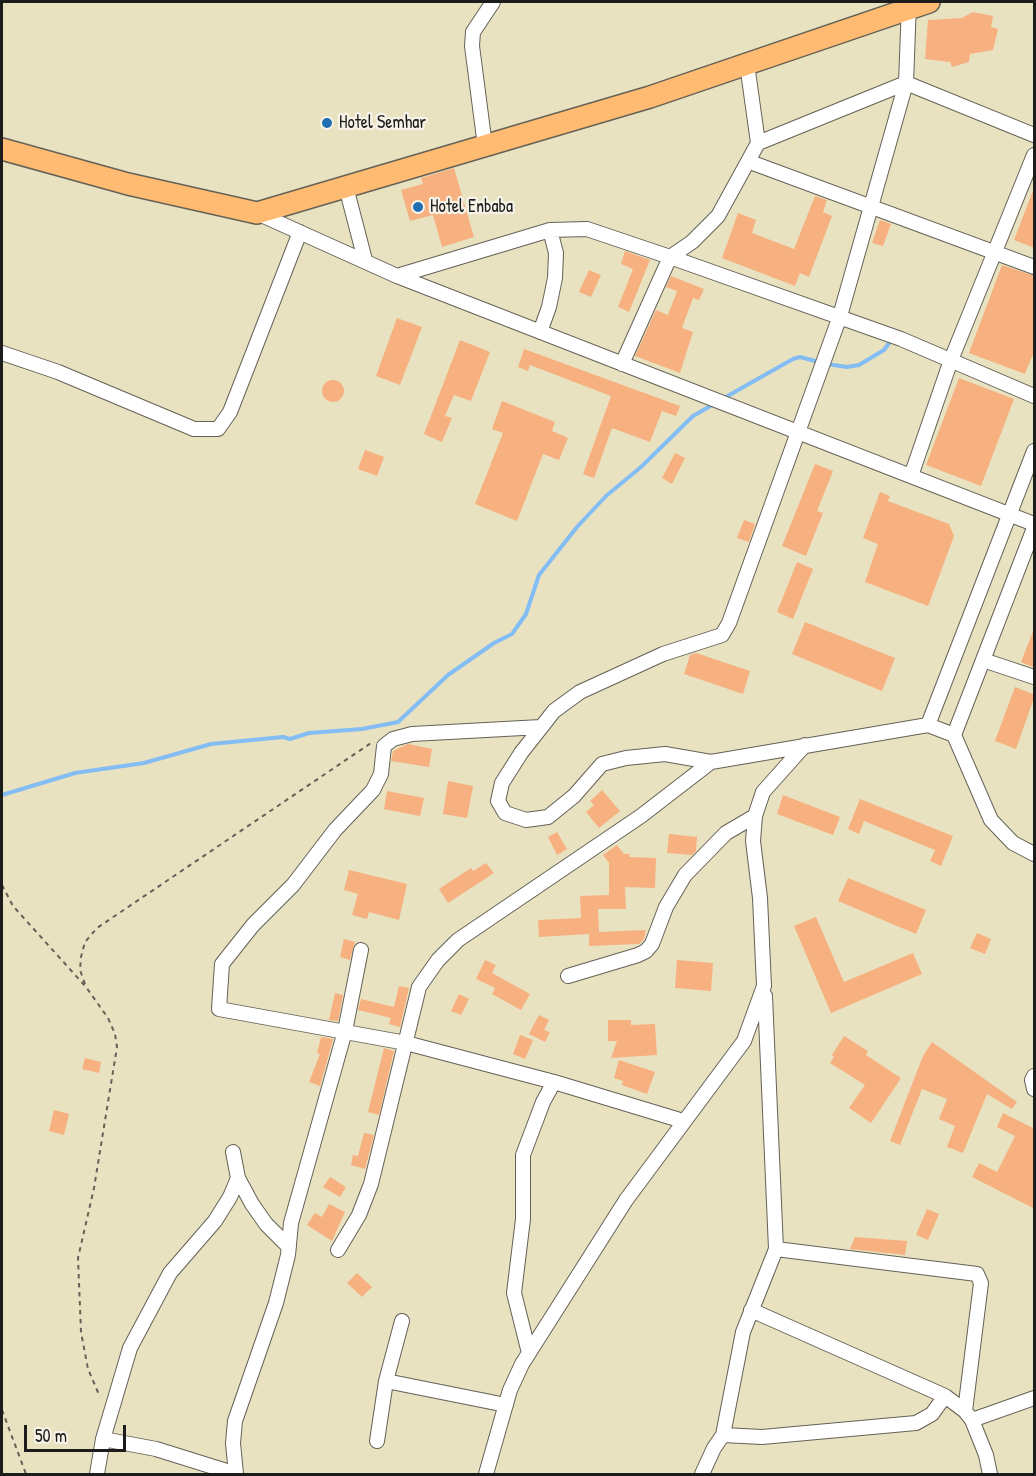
<!DOCTYPE html>
<html>
<head>
<meta charset="utf-8">
<style>
  body { margin:0 }
  #map { position:relative; width:1036px; height:1476px; overflow:hidden; background:#e9e2c1; font-family:"Patrick Hand",sans-serif }
  canvas { display:block }
  .frame { position:absolute; inset:0; border:3px solid #1c1c1c; pointer-events:none }
  .scale { position:absolute; left:24px; top:1425px; width:102px; height:27px; box-sizing:border-box; border:3px solid #1c1c1c; border-top:0; padding-left:8px; font-size:18px; line-height:21px; white-space:nowrap; color:#1c1c1c; -webkit-text-stroke:4px #f7f3e8; paint-order:stroke }
</style>
</head>
<body>
<div id="map">
<canvas width="1036" height="1476"></canvas>
<div class="frame"></div>
<div class="scale">50 m</div>
</div>
<script>
const context = document.querySelector('canvas').getContext('2d');
context.lineJoin = 'round';
const toPath = rows => new Path2D(rows.map(r => 'M' + r).join(''));
function stroke(path, color, width, dash) { context.strokeStyle = color; context.lineWidth = width; context.lineCap = dash ? 'butt' : 'round'; context.setLineDash(dash || []); context.stroke(path); }
function fill(path, color) { context.fillStyle = color; context.fill(path, 'evenodd'); }
function label(font, color, halo, rows, align = 'center') {
  context.font = font + ' "Patrick Hand",sans-serif'; context.lineWidth = 4.5; context.setLineDash([]); context.textBaseline = 'middle'; context.strokeStyle = halo; context.fillStyle = color; for (const [text, x, y, turn = 0] of rows) {
    context.save(); context.translate(x, y); context.rotate((+turn || 0) * Math.PI / 180); context.textAlign = isNaN(turn) ? turn : align; if (halo) context.strokeText(text, 0, 0); context.fillText(text, 0, 0); context.restore();
  }
}
stroke(toPath([
  [826,364,847,367,859,365,884,350,892,339],
  [724,398,793,359,800,357,819,362],
  [2,795,75,773,144,763,211,744,283,737,290,739,309,733,362,729,398,722,448,675,494,643,512,634,526,614,539,575,577,527,606,496,641,467,693,416,714,404]
]), '#83bdf4', 4);
fill(toPath([
  [973,12,993,16,991,27,998,29,993,50,970,54,969,62,952,67,950,62,925,59,928,20,962,18],
  [454,168,474,237,442,247,433,215,410,221,401,190,423,184,421,178],
  [1034,188,1035,188,1035,248,1014,240],
  [815,196,827,200,823,212,832,216,809,277,800,273,795,286,722,258,738,213,756,220,752,233,794,249],
  [880,220,891,224,883,246,872,243],
  [625,251,650,260,629,312,618,307,633,269,621,264],
  [1002,265,1035,276,1035,349,1025,374,969,353],
  [589,270,601,275,591,297,579,292],
  [671,276,704,289,699,300,693,298,682,328,693,332,680,373,635,356,656,310,668,315,677,291,666,287],
  [397,318,422,327,400,385,376,376],
  [460,340,490,352,471,401,454,395,445,416,452,418,442,442,424,434],
  [524,349,680,406,676,416,662,411,650,442,612,428,594,478,583,474,611,396,530,365,528,371,518,367],
  [959,378,1014,399,981,486,926,465],
  '322 391a11 11 0 1 1 22 0a11 11 0 1 1-22 0Z',
  [502,401,555,422,552,431,568,438,559,460,543,454,517,521,475,504,503,433,492,429],
  [365,450,384,457,377,476,358,469],
  [675,453,685,458,672,484,662,478],
  [815,464,833,471,817,511,823,513,806,556,782,546],
  [880,492,890,496,888,501,949,524,954,536,928,606,865,582,878,544,863,538],
  [744,520,755,524,749,542,737,538],
  [797,562,813,569,793,619,777,612],
  [805,622,895,658,882,691,792,654],
  [1034,629,1035,629,1035,668,1021,662],
  [696,653,750,671,743,694,684,674,690,655],
  [1015,687,1035,695,1016,749,995,741],
  [408,744,432,749,429,767,391,761,393,751],
  [448,781,473,786,467,818,443,814],
  [602,790,620,811,599,828,586,812,594,805,590,801],
  [387,791,424,798,420,816,384,809],
  [783,795,840,817,833,835,777,814],
  [860,799,953,836,941,866,930,861,935,850,864,821,859,834,848,829],
  [557,832,567,849,557,855,548,837],
  [669,834,697,837,696,851,692,855,667,853],
  [617,845,624,854,630,854,629,857,656,858,655,888,625,887,626,909,598,909,599,932,646,930,644,939,639,944,589,946,589,934,539,937,538,920,581,918,580,896,609,895,609,863,603,855],
  [486,863,494,873,448,903,439,889,471,868,473,871],
  [349,870,407,884,399,920,369,912,367,919,352,915,358,894,344,890],
  [848,878,926,910,916,934,838,901],
  [816,917,844,982,913,953,922,974,831,1013,794,926],
  [977,933,991,939,985,954,970,948],
  [344,939,355,942,350,960,340,957],
  [485,960,496,965,492,973,530,994,521,1010,492,994,495,988,476,979],
  [677,960,713,963,711,991,675,988],
  [399,986,409,988,400,1027,389,1024,391,1018,358,1010,361,999,394,1007],
  [335,993,343,995,338,1021,329,1020],
  [459,994,469,999,461,1015,451,1011],
  [539,1015,549,1020,544,1030,550,1032,545,1042,529,1034],
  [608,1020,631,1020,631,1025,655,1024,657,1055,611,1058,617,1041,608,1041],
  [520,1035,533,1040,525,1059,513,1054],
  [844,1036,868,1051,866,1055,901,1078,871,1123,849,1108,865,1085,830,1063,834,1057,832,1055],
  [321,1037,333,1039,320,1086,309,1082,320,1054,317,1053],
  [932,1042,1017,1102,1012,1109,987,1094,963,1153,947,1147,955,1126,939,1119,947,1099,922,1089,900,1145,890,1141,923,1056],
  [384,1048,394,1051,379,1115,368,1112],
  [85,1058,101,1062,99,1073,82,1069],
  [619,1060,655,1072,647,1094,622,1085,623,1081,614,1078],
  [54,1110,69,1114,64,1135,49,1131],
  [1003,1113,1035,1129,1035,1209,972,1177,979,1163,997,1172,1015,1136,997,1127],
  [364,1133,374,1135,365,1169,351,1165,353,1155,358,1156],
  [330,1177,346,1187,340,1197,323,1187],
  [329,1204,345,1212,332,1241,307,1225,315,1213,322,1217],
  [927,1209,939,1214,928,1240,916,1235],
  [855,1237,907,1241,905,1255,850,1249],
  [357,1273,372,1287,362,1297,347,1283]
]), '#f7b07f');
const minor = toPath([
  [909,3,906,83,840,316,729,623,722,635,663,654,580,692,554,711,521,753,502,783,498,801,505,813,526,820,548,817,574,796,602,764,626,758,665,754,711,762,928,725,954,735],
  [758,143,906,83,1034,135],
  [485,146,472,46,473,32,493,2],
  [750,162,1034,267],
  [346,187,365,260],
  [257,213,397,276,1034,524],
  [550,230,587,229,670,257,901,339,1034,396],
  [397,276,550,230,556,253,555,278,549,307,540,332],
  [2,353,58,372,194,429,218,429,230,412,300,232],
  [622,364,670,257,692,242,718,216,758,143,747,64],
  [911,476,951,360,1034,155],
  [1034,528,954,735,991,820,1013,843,1034,854],
  [983,660,1034,677],
  [928,725,1034,451],
  [541,727,412,734,393,739,384,746,381,774,373,790,335,830,293,885,253,925,222,964,219,1009,406,1043,554,1082,683,1121],
  [568,976,638,955,646,951,652,944,666,907,685,875,726,833,755,816],
  [1034,1076,1032,1080,1034,1089],
  [238,1178,252,1204,266,1224,289,1247],
  [776,1249,977,1274,981,1283,965,1411],
  [338,1250,359,1215,371,1184,419,987,438,960,458,940,641,816,711,762],
  [751,1310,945,1396,965,1411,972,1420,986,1455,990,1474],
  [529,1353,514,1293,523,1219,523,1155,543,1102,554,1082],
  [386,1381,506,1405],
  [972,1420,1034,1398],
  [723,1435,762,1437,916,1423,932,1414,945,1396],
  [103,1439,156,1449,236,1474],
  [377,1441,386,1381,402,1321],
  [97,1474,103,1439,130,1348,170,1273,215,1221,230,1197,238,1178,233,1152],
  [236,1474,233,1443,235,1421,276,1303,288,1255,291,1223,345,1031,361,950],
  [486,1474,510,1390,522,1364,626,1200,744,1041,764,986,760,898,753,841,755,816,763,792,805,745],
  [702,1474,714,1448,723,1435,743,1332,776,1249,765,996]
]);
const highway = toPath([
  [2,149,128,184,257,213,650,97,929,2]
]);
stroke(minor, '#646156', 16);
stroke(highway, '#646156', 24);
stroke(toPath([
  [2,885,13,906,86,987,108,1018,115,1034,117,1047,94,1188,78,1258,81,1332,88,1369,100,1397],
  [85,984,80,970,81,957,85,942,97,928,371,743],
  [2,1410,26,1474]
]), '#646156', 2, [4.5, 4.5]);
stroke(minor, '#fff', 14);
stroke(highway, '#ffbb71', 21);
for (const [x, y, r, color] of [
  [327,123,6,"#1f6fb2"],
  [418,207,6,"#1f6fb2"]
]) { const dot = new Path2D(); dot.arc(x, y, r, 0, 2 * Math.PI); context.fillStyle = color; context.fill(dot); stroke(dot, '#f7f3e8', 2); }
label('18px', '#1c1c1c', '#f7f3e8', [
  ["Hotel Semhar",339,123],
  ["Hotel Enbaba",430,207]
], 'left');
</script>
</body>
</html>
